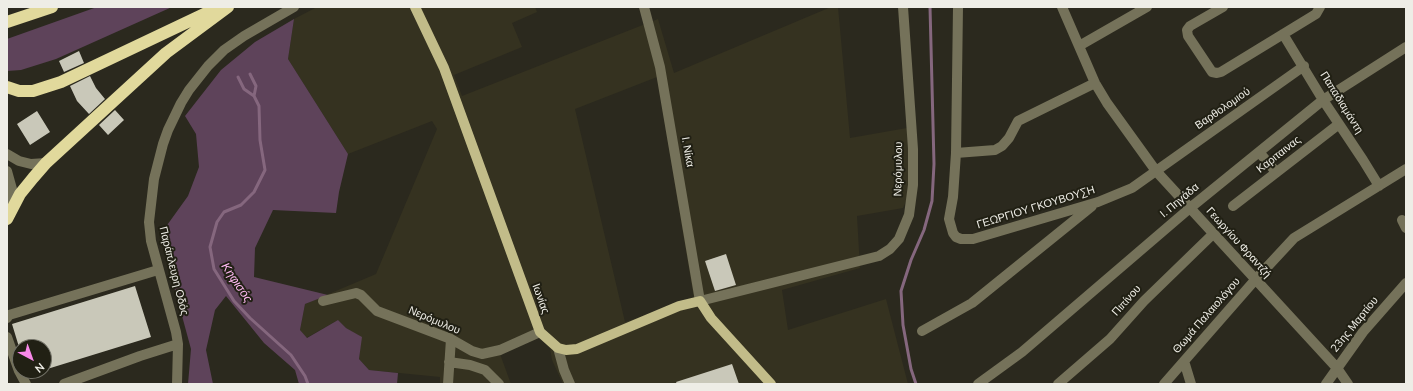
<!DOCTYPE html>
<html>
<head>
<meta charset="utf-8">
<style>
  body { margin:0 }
  #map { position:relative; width:1413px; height:391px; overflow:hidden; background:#2b291e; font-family:"Nunito Sans",sans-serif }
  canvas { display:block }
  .frame { position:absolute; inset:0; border:8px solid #eeede6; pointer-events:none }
  .north { position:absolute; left:12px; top:339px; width:40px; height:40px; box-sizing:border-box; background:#212014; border:1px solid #737268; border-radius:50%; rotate:139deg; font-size:11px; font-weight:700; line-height:16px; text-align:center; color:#eeede6 }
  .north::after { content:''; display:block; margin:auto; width:14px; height:18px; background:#f888e9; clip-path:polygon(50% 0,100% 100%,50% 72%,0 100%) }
</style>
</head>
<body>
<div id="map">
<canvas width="1413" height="391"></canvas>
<div class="frame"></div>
<div class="north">N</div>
</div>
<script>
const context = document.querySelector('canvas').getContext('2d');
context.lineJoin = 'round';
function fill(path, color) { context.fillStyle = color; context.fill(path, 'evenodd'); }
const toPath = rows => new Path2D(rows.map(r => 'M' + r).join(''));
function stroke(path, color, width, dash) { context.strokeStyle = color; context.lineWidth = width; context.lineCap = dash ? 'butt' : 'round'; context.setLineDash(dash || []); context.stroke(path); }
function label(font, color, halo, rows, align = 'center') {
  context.font = font + ' "Nunito Sans",sans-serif'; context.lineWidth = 4; context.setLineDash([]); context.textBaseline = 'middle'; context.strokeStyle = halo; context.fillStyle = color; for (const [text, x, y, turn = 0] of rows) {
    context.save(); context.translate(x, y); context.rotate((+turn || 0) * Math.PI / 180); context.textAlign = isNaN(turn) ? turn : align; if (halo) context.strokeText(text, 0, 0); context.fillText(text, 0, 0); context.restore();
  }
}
fill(toPath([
  [317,7,535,7,537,12,512,23,522,47,454,75,462,96,658,19,674,73,831,7,838,7,850,138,907,128,910,192,903,208,857,216,860,268,782,290,788,330,886,299,908,384,563,384,552,360,550,348,539,337,500,354,511,384,440,384,440,377,369,370,359,359,361,337,346,328,338,320,306,338,300,330,305,304,376,274,437,129,432,121,348,154,288,59,294,19],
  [657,77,694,299,625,322,575,109]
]), '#353220');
fill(toPath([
  [97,7,172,7,56,59,21,70,7,71,7,39],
  [294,19,288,59,348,154,339,192,336,213,273,210,255,248,254,277,328,295,305,304,300,330,307,338,338,320,346,328,362,337,359,359,369,370,398,373,397,384,299,384,295,370,264,343,226,296,215,310,206,350,213,384,188,384,191,349,160,235,188,196,199,167,196,134,185,116,221,70,255,42]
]), '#5e435a');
stroke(toPath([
  [250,74,256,86,254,96],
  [238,77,244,89,254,96,259,106,260,140,265,170,254,192,241,205,224,212,217,222,210,247,214,269,234,301,250,318,291,355,305,376,308,384],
  [916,384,911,369,903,325,901,291,911,260,924,230,932,201,934,164,930,7]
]), '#85677e', 3);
fill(toPath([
  [79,51,84,63,64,72,59,61],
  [90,76,96,88,105,99,89,114,77,101,70,86],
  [115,110,124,120,108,135,99,125],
  [37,111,50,132,30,145,17,124],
  [726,254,736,285,715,291,705,261],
  [135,286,151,337,44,370,44,347,19,347,12,324],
  [732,364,739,384,677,384,676,382]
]), '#c9c8b9');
stroke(toPath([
  [644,7,660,67,700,301,879,256,890,249,899,239,909,215,913,185,913,149,903,7],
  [958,7,956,153,953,197,949,219,953,233,956,237,961,239,973,239,1098,202,1132,188,1304,66],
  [1062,7,1095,83,1107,103,1156,171,1337,368,1348,384],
  [1223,7,1190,26,1187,30,1188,36,1212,72,1217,73,1221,72,1316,14,1320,7],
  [1283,34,1323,100,1363,160,1379,186],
  [1079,46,1147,7],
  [1259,152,1276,172],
  [956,153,995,150,1002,146,1009,138,1018,121,1095,83],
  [7,154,19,161,31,164,46,163],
  [7,171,12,189,11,209],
  [1233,206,1339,124],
  [1402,220,1406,228],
  [323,301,356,293,361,295,377,311,451,339,472,351,482,354,500,350,540,332],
  [7,318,9,315,158,270],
  [922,331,972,303,1092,206],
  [7,337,19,371,26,384],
  [558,348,564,370,570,384],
  [1184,361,1191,384],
  [449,362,470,365,485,370,499,384],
  [64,384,140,356,178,344],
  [177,384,178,344,176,332,151,241,149,222,154,179,163,144,168,130,181,103,189,90,208,66,224,50,244,36,294,7],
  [448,384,451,339],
  [978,384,1022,352,1190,208,1323,100,1406,47],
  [1058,384,1110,339,1144,301,1213,234],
  [1164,384,1255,280,1294,238,1406,169],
  [1326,384,1363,332,1406,283]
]), '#75725a', 10);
stroke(toPath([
  [415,7,444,68,540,332,558,348,566,350,577,349,679,306,700,301,711,318,771,384]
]), '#c2bc89', 10);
stroke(toPath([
  [7,22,52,7],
  [7,87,19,91,33,91,61,82,217,8],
  [7,219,20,194,33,178,46,163,166,53,228,7]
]), '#e1d99c', 12);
label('11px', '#eeede6', '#212014', [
  ["Παπαδιαμάντη",1341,103,58],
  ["Βαρθολομιού",1223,109,-35],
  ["Ι. Νίκα",687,152,80],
  ["Καριταινας",1279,155,-38],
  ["Νερόμυλου",899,169,-89],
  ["Ι. Πηγάδα",1180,201,-40],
  ["ΓΕΩΡΓΙΟΥ ΓΚΟΥΒΟΥΣΗ",1036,208,-17],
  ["Γεωργίου Φραντζή",1238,243,48],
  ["Παράπλευρη Οδός",173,271,76],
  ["Ιωνίας",540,299,70],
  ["Πιπίνου",1127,301,-48],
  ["Θωμά Παλαιολόγου",1207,316,-49],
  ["Νερόμυλου",434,321,23],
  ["23ης Μαρτίου",1355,325,-51]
]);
label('italic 12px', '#ffb9f3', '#212014', [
  ["Κηφισός",236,283,56]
]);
</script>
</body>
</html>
